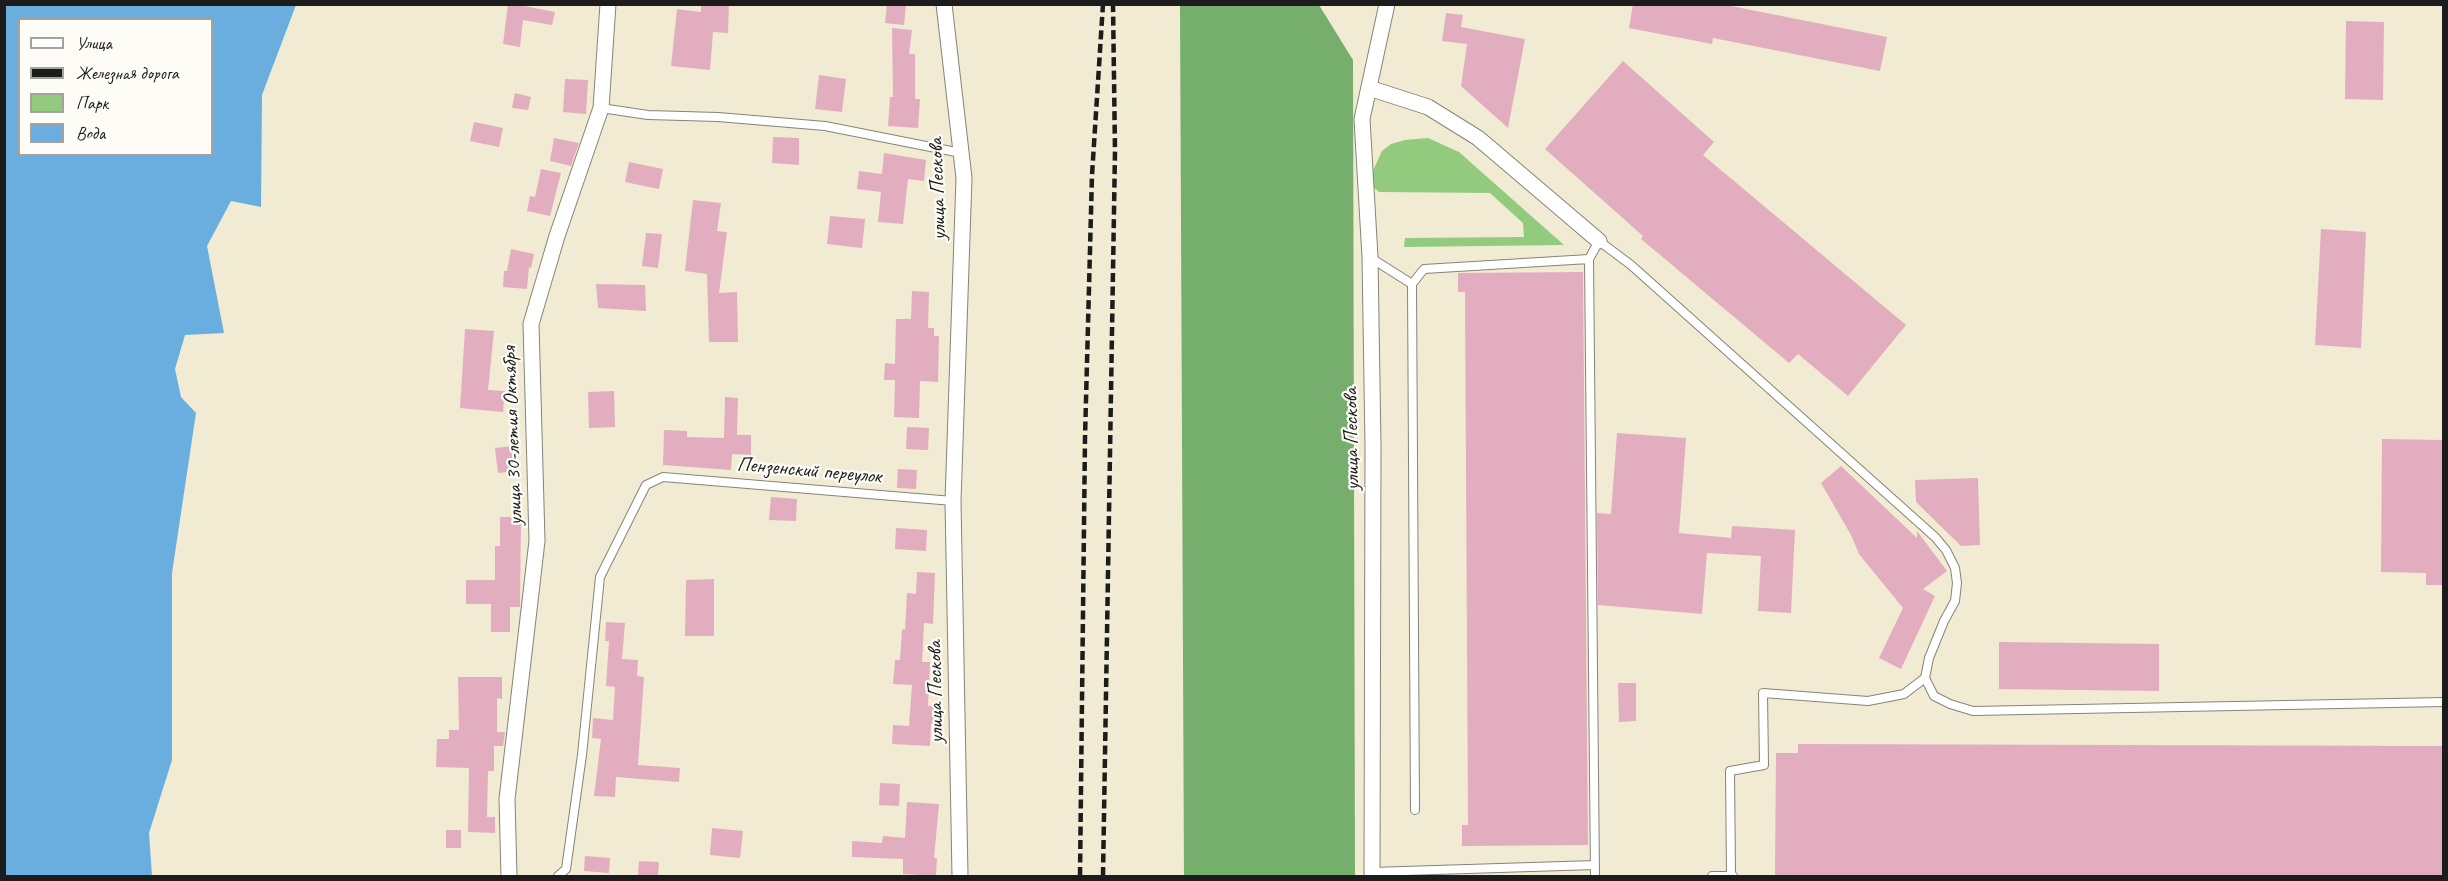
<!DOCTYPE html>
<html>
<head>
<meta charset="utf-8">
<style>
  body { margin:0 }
  #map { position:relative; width:2448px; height:881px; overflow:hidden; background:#f1ebd3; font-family:Caveat,sans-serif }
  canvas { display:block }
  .frame { position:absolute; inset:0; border:6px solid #1c1c1c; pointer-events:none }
  .legend { position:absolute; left:18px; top:18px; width:195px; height:138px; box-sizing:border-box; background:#fdfcf7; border:2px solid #a3a29f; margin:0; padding:8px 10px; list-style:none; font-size:18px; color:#1c1c1c }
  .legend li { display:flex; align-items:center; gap:12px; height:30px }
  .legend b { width:30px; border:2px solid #a3a29f }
</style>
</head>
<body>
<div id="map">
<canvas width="2448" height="881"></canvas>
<div class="frame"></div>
<ul class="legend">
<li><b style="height:8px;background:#fff"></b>Улица</li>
<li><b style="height:8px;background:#1c1c1c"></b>Железная дорога</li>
<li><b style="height:16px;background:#93cb7e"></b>Парк</li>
<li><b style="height:16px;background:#6aaee0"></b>Вода</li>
</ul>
</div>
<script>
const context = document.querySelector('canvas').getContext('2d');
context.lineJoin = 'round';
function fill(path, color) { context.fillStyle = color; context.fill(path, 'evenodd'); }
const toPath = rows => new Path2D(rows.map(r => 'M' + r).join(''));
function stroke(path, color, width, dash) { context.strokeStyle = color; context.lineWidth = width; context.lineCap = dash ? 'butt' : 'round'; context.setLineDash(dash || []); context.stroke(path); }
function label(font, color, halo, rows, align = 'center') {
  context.font = font + ' Caveat,sans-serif'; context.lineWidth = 4.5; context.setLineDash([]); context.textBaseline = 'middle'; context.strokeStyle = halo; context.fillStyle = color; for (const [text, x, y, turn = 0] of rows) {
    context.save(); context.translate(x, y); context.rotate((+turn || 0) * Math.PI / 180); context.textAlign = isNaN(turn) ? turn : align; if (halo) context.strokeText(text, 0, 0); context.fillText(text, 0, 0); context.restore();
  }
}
fill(toPath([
  [1428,138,1459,152,1564,245,1404,247,1405,238,1524,237,1523,223,1490,193,1379,192,1372,186,1371,175,1382,151,1391,144,1405,140]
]), '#93cb7e');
fill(toPath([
  [1180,5,1319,5,1353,60,1355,876,1184,876]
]), '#76af6d');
fill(toPath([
  [5,4,296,5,262,95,261,207,231,201,207,246,224,333,185,335,175,369,181,397,196,413,172,573,172,760,149,833,152,876,5,876],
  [20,20,212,20,212,154,20,154]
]), '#6aaee0');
fill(toPath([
  [508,4,524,4,524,6,555,12,552,25,523,20,520,47,503,44],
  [701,4,729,4,728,33,713,32,710,70,671,66,677,9,701,12],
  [887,4,906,4,904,25,885,23],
  [1633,4,1721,4,1887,37,1880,71,1713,38,1712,44,1629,28],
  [1446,13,1463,15,1461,27,1525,39,1508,128,1461,86,1467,44,1442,41],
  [2346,21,2384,22,2383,100,2345,99],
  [892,28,912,30,909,54,915,54,915,99,920,99,918,128,888,126,890,97,893,97],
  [1623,61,1714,142,1703,155,1906,325,1848,396,1798,354,1789,363,1641,239,1643,236,1545,149],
  [819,75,846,79,842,112,815,109],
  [565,79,588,80,586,114,563,112],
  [515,93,531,97,528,110,512,108],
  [474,122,503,128,499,147,470,141],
  [773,137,799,138,799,165,772,163],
  [554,138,579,143,571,166,550,161],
  [884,153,926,160,924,181,908,179,903,224,878,222,881,192,857,189,859,171,882,174],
  [629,162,663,169,659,189,625,182],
  [541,169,561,173,550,216,527,211,530,196,535,197],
  [693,200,721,203,717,231,727,232,719,293,737,292,738,342,709,342,707,274,685,271],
  [830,216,865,219,862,248,827,244],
  [2321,229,2366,232,2361,348,2315,345],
  [646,233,662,234,658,268,642,266],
  [511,249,534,254,531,268,529,267,527,289,503,287,504,271,507,271],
  [1583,272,1588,845,1462,846,1462,825,1468,825,1465,292,1458,292,1458,273],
  [596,284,645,285,646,311,598,308],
  [912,291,929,292,928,328,934,328,934,336,939,336,938,382,920,381,919,418,894,417,895,380,884,380,885,363,895,364,896,319,911,319],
  [465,329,494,331,488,390,505,391,503,412,460,408],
  [614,391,615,427,589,428,588,392],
  [725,397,738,398,737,435,751,435,751,455,732,454,731,470,663,465,664,430,687,431,687,437,724,438],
  [907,427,929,428,928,450,906,449],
  [1617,433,1686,438,1679,533,1731,538,1732,526,1795,530,1791,613,1758,611,1761,556,1707,553,1702,614,1598,605,1597,513,1611,514],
  [2382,439,2444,440,2444,585,2426,585,2426,573,2381,572],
  [515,446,518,471,498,473,495,448],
  [1841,466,1917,538,1917,531,1947,571,1923,589,1935,596,1901,669,1879,658,1903,608,1859,554,1851,535,1821,483],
  [898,469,917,470,916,489,897,488],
  [1978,478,1980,545,1961,546,1916,502,1915,480],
  [771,497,797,499,796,521,769,520],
  [500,517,521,517,520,602,520,607,510,607,510,632,491,632,491,604,466,604,466,580,495,580,495,546,500,546],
  [896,528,927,530,926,551,895,549],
  [917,572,935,573,933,624,924,623,922,662,930,662,928,706,937,706,936,724,931,724,930,746,892,744,893,725,909,726,912,685,893,684,895,660,900,660,902,629,905,630,907,593,916,594],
  [714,579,714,636,685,636,686,580],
  [606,622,625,623,622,659,638,660,637,676,644,677,638,765,680,768,679,782,616,777,615,797,594,796,601,739,592,738,593,718,613,720,615,687,606,686,609,641,605,641],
  [1999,642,2159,644,2159,691,1999,689],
  [458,677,502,677,502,699,497,698,497,732,505,732,503,746,494,746,494,771,488,771,487,817,495,817,495,833,468,832,469,768,436,767,437,739,449,739,449,730,459,730],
  [1618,683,1636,683,1636,721,1619,722],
  [1798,744,2444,746,2444,876,1775,876,1776,753,1798,753],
  [880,783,900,784,899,806,879,805],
  [907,802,939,804,934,858,937,858,936,876,903,874,903,859,852,857,852,841,882,843,883,836,905,838],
  [712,828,743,831,740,858,710,855],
  [446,830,461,830,461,848,446,848],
  [585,856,610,858,609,873,584,871],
  [639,861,659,862,658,876,638,876]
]), '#e3adc0');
const lane = toPath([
  [601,108,648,115,718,117,825,126,961,153],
  [1371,258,1412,284,1415,810],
  [1412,284,1424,269,1589,259],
  [1372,872,1595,865],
  [1731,874,1730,771,1764,765,1763,693,1868,701,1904,694,1925,678],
  [558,876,566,869,582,755,600,577,646,485,663,477,953,501],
  [1595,876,1589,259,1599,241,1631,265,1935,537,1946,550,1955,568,1957,583,1955,601,1944,621,1929,658,1925,678,1934,696,1950,704,1973,711,2444,702],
  [1712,876,1733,876]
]);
const street = toPath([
  [944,4,964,178,953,501,960,876],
  [1369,88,1428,107,1478,138,1599,241],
  [509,876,507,799,537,541,531,324,557,236,601,108,608,4],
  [1372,876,1373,446,1370,257,1362,119,1387,4]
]);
stroke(lane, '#868478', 10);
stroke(street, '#868478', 17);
stroke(lane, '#fff', 8);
stroke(street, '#fff', 15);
stroke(toPath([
  [1080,876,1085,438,1092,175,1103,4],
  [1103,876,1115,151,1113,4]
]), '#1c1c1c', 4.5, [9, 4.5]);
label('21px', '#1c1c1c', '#fdfcf7', [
  ["улица Пескова",938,189,-92],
  ["улица 30-летия Октября",513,436,-92],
  ["улица Пескова",1352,439,-91],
  ["Пензенский переулок",809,471,5],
  ["улица Пескова",936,692,-91]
]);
</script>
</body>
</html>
